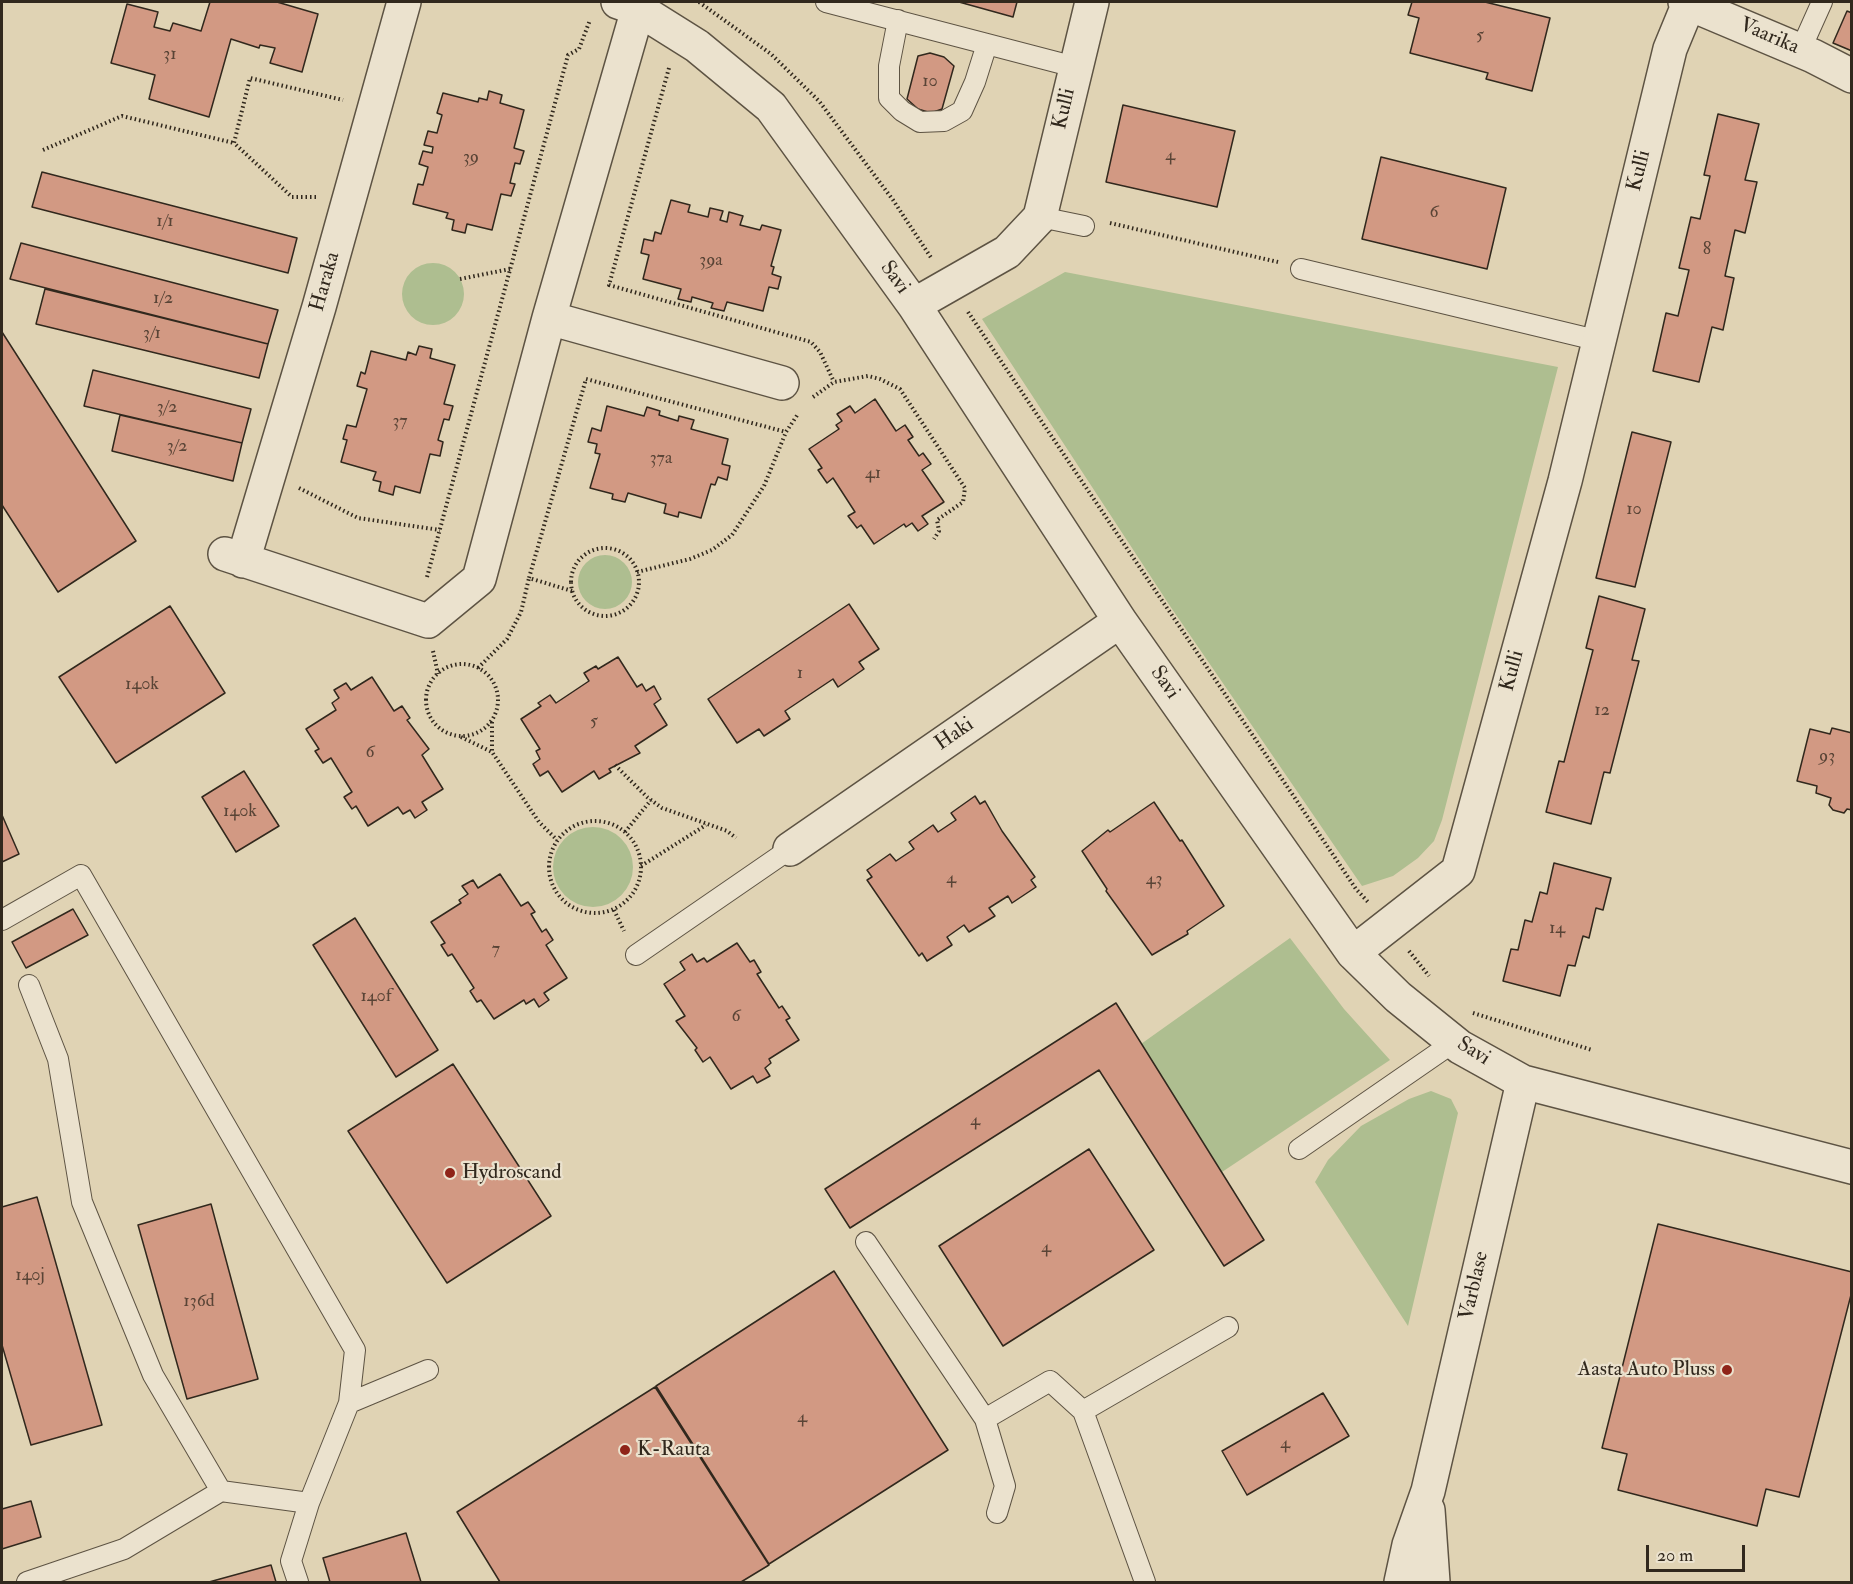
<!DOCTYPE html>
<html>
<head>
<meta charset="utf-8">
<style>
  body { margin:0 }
  #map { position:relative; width:1853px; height:1584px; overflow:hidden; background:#e0d3b4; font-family:"IM FELL Double Pica",serif }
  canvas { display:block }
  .frame { position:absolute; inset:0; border:3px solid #31281d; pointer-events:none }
  .scale { position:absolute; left:1646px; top:1545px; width:99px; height:27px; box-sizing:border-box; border:3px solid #31281d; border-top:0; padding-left:8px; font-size:18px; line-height:21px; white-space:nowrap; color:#31281d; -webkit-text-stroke:4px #ebe2ce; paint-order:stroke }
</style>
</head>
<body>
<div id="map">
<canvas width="1853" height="1584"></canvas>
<div class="frame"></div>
<div class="scale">20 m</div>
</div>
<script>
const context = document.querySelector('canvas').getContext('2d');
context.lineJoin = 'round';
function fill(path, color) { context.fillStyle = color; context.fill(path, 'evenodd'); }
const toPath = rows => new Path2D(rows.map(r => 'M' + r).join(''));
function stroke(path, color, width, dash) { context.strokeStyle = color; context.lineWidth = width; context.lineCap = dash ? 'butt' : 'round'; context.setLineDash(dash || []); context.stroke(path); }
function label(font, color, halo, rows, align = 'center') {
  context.font = font + ' "IM FELL Double Pica",serif'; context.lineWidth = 4.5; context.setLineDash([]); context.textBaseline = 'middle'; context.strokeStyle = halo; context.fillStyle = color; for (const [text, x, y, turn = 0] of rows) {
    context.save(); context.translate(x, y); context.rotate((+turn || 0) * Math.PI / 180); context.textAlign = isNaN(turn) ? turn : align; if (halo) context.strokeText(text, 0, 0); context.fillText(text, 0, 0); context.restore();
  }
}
fill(toPath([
  '402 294a31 31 0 1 1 62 0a31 31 0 1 1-62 0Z',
  [1065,272,1558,367,1442,820,1434,841,1418,858,1393,876,1362,886,1170,606,982,319],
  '578 582a27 27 0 1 1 54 0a27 27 0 1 1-54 0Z',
  '553 867a40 40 0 1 1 80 0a40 40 0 1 1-80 0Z',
  [1290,938,1344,1009,1390,1060,1222,1172,1141,1044],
  [1431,1091,1451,1099,1458,1113,1408,1326,1315,1182,1328,1160,1361,1126,1409,1099]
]), '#aebe90');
const building = toPath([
  [210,2,277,2,318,14,302,72,270,63,275,48,260,45,259,48,231,39,209,117,149,99,155,75,111,63,127,4,158,12,154,27,170,31,173,23,201,31,210,2],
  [959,2,1017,2,1013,17,959,2],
  [1412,2,1485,2,1550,18,1532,91,1486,79,1488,73,1410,53,1419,18,1408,15,1412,2],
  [1847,11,1852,13,1852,51,1833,43,1847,11],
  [930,53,944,57,954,66,942,109,931,113,918,109,907,99,918,56,930,53],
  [489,91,502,95,500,103,524,110,514,148,524,151,520,164,515,163,510,183,515,184,511,196,501,194,492,230,467,224,465,233,452,230,454,220,446,218,448,213,413,204,418,184,423,185,428,167,419,164,423,151,432,153,433,147,424,145,428,131,437,133,442,115,437,113,443,93,478,102,479,98,487,100,489,91],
  [1123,105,1235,131,1217,207,1106,182,1123,105],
  [1718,114,1759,124,1745,180,1757,182,1745,233,1735,230,1725,276,1734,278,1723,330,1712,327,1699,382,1653,371,1666,313,1678,316,1689,270,1679,268,1691,217,1700,219,1710,176,1704,175,1718,114],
  [1381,157,1506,188,1487,269,1362,239,1381,157],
  [42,172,297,238,288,273,32,207,42,172],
  [671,200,690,205,688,212,708,217,710,208,723,211,720,220,727,222,729,212,743,216,740,225,760,230,762,225,781,230,771,266,774,267,772,274,781,277,778,289,769,287,763,311,727,302,724,311,711,308,713,303,692,297,691,302,678,299,681,289,643,279,649,255,641,253,644,239,653,241,655,232,661,234,671,200],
  [21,243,278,310,268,344,10,279,21,243],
  [45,289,268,344,259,378,36,324,45,289],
  [2,332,136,541,58,592,2,505,2,332],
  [419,346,432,349,430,358,455,365,444,404,453,406,449,420,444,419,438,440,443,442,440,456,430,454,420,493,395,486,393,495,379,491,381,482,373,480,376,472,341,462,347,440,343,439,347,425,356,427,367,389,357,386,361,372,365,374,371,351,406,360,408,352,416,355,419,346],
  [93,370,251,409,242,443,84,406,93,370],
  [875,399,896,431,905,425,913,437,908,440,919,456,923,453,931,464,922,470,944,502,922,516,928,524,918,531,912,523,906,527,904,524,874,544,861,525,857,528,848,516,855,512,833,478,827,483,818,470,822,468,809,449,839,429,836,425,842,421,837,414,850,406,855,413,875,399],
  [607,406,644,416,647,407,660,411,659,415,678,421,679,416,694,420,691,429,728,439,722,464,730,466,727,480,718,477,715,485,711,484,701,518,679,512,678,517,664,513,666,504,628,493,625,502,612,499,613,494,590,488,600,454,595,453,597,444,588,442,592,428,601,431,607,406],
  [120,415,242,443,233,481,112,451,120,415],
  [1632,432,1671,442,1635,587,1596,578,1632,432],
  [1599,596,1645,609,1632,660,1639,661,1610,773,1604,772,1591,824,1546,812,1559,761,1564,762,1593,650,1586,648,1599,596],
  [849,604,879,649,859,662,864,669,838,687,833,679,785,711,790,719,764,736,759,729,737,743,708,699,849,604],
  [170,606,225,693,116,763,59,677,170,606],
  [618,657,637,687,642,684,646,691,654,686,661,699,654,704,667,725,635,746,640,753,609,769,611,772,599,779,594,771,562,792,548,771,540,776,533,764,540,759,536,751,540,749,521,719,541,706,538,703,550,695,556,703,589,681,584,673,596,666,598,669,618,657],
  [372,677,394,711,402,706,410,718,407,720,429,749,422,755,443,789,422,802,427,810,415,818,410,810,403,814,398,807,368,826,356,806,352,809,344,797,352,792,331,758,323,763,315,751,319,749,306,729,336,710,332,703,339,698,334,690,346,683,351,690,372,677],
  [1832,728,1852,733,1852,810,1847,809,1844,813,1833,810,1829,805,1831,798,1816,793,1817,786,1797,781,1810,729,1830,734,1832,728],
  [244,771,279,826,236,852,202,797,244,771],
  [975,796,980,804,985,801,1002,831,1035,877,1031,880,1036,887,1012,903,1008,896,989,908,995,916,969,932,964,925,947,937,952,945,927,961,922,953,919,956,867,880,872,877,867,870,890,854,896,861,914,849,909,842,933,825,938,832,956,820,951,813,975,796],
  [1154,802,1180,841,1182,840,1224,906,1187,931,1188,934,1152,955,1106,891,1107,889,1082,851,1108,830,1110,832,1154,802],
  [2,815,19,854,2,862,2,815],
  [1554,863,1611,878,1603,910,1596,908,1589,938,1583,936,1575,966,1568,965,1560,996,1503,981,1511,949,1518,950,1525,920,1532,922,1540,892,1547,894,1554,863],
  [500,874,521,906,528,902,535,912,531,914,542,932,546,929,553,940,546,945,567,978,544,993,549,1000,539,1007,534,999,526,1004,524,1000,494,1019,481,1000,477,1002,470,991,474,988,452,954,448,956,441,945,445,943,431,922,461,903,459,900,468,894,462,886,473,880,478,888,500,874],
  [73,909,88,935,26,968,12,942,73,909],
  [355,918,438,1050,396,1077,313,945,355,918],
  [737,943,750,962,754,960,761,972,757,974,779,1008,782,1006,790,1018,786,1020,799,1040,769,1059,771,1063,765,1068,770,1076,757,1083,753,1076,731,1089,710,1057,703,1062,695,1050,697,1048,676,1021,685,1016,664,984,685,970,680,962,692,954,697,962,704,958,707,962,737,943],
  [1116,1003,1264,1240,1224,1266,1099,1070,850,1228,825,1189,1116,1003],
  [453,1064,551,1216,447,1283,348,1131,453,1064],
  [1089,1149,1154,1250,1003,1346,939,1246,1089,1149],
  [37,1197,102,1425,31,1445,2,1345,2,1207,37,1197],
  [211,1204,258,1379,187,1399,138,1225,211,1204],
  [1658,1224,1852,1272,1852,1291,1799,1497,1766,1489,1757,1526,1618,1490,1627,1454,1602,1448,1658,1224],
  [834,1271,948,1450,769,1564,656,1386,834,1271],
  [655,1387,769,1565,741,1582,500,1582,457,1512,655,1387],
  [1323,1393,1349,1436,1247,1495,1222,1451,1323,1393],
  [31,1501,41,1537,2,1549,2,1509,31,1501],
  [406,1533,421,1582,330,1582,323,1558,406,1533],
  [271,1565,276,1582,209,1582,271,1565]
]);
fill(building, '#d29983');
stroke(building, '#31281d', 1.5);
const service = toPath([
  [826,2,1075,67],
  [898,20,889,66,889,98,902,111,920,122,944,121,962,111,975,82,987,44],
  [1800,51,1822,2],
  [1040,217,1084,226],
  [1301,269,1600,341],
  [2,920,81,875,355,1350,349,1403,309,1503,291,1561,298,1582],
  [636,955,790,849],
  [29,985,58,1059,82,1202,153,1375,221,1491],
  [1299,1149,1454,1042],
  [866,1242,985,1419,1005,1486,997,1513],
  [349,1403,428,1370],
  [1083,1411,1145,1582],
  [985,1419,1050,1381,1083,1411,1228,1327],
  [27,1582,124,1549,221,1491,309,1503]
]);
const minor = toPath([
  [618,2,638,9,697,46,771,107,914,305,1120,621,1353,953,1398,997,1460,1047,1523,1082,1852,1167],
  [1685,2,1813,56,1852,76],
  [914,305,1007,252,1040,217,1092,2],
  [549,318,782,383],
  [225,554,428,621,479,579,549,318,638,9],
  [243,561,319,307,404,2],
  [790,849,1120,621],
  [1353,953,1458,871,1565,481,1670,49,1689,3],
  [1428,1510,1433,1582],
  [1401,1582,1409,1545,1428,1491,1523,1082]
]);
stroke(service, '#5d5343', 22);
stroke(minor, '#5d5343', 36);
stroke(toPath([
  [699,2,771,54,819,101,893,200,932,259],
  [669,68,609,285,811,342,820,352,834,382],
  [43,150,122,116,234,143],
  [316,197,292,197,234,143,250,78,343,100],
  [1110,223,1278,262],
  [460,279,510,269],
  [968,312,1356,889,1368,902],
  [813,397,834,382,868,376,880,379,900,389,965,488,963,502,937,520,939,531,934,539],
  [299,488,358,518,440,530],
  '571 582a34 34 0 1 1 68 0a34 34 0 1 1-68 0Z',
  [637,572,690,559,712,550,732,535,764,486,786,432,798,414],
  [427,577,568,55,579,49,590,20],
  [572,591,529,578,586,379,786,432],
  [433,651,438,674],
  '426 700a36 36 0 1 1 72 0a36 36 0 1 1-72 0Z',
  [478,668,507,639,521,612,529,578],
  [492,722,492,752,539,822,557,840],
  [461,737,492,752],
  [615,765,647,797,662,808,727,831,736,838],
  '549 867a46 46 0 1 1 92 0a46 46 0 1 1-92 0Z',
  [625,832,651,800],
  [641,866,706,825],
  [614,910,624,931],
  [1409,951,1429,976],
  [1473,1013,1592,1050]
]), '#31281d', 4, [1.5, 3]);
stroke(service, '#ebe2ce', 20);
stroke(minor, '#ebe2ce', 33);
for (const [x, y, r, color] of [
  [450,1173,6,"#8f2418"],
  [1727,1370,6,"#8f2418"],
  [625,1450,6,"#8f2418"]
]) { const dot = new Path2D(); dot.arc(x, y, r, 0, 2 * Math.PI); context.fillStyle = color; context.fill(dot); stroke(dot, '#ebe2ce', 2); }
label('18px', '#594436', null, [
  ["5",1480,36],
  ["31",170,55],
  ["10",930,82],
  ["4",1170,156],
  ["39",471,158],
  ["6",1434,213],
  ["1/1",165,222],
  ["8",1707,250],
  ["39a",711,261],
  ["1/2",163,299],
  ["3/1",152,334],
  ["3/2",167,408],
  ["37",400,422],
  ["3/2",177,447],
  ["37a",661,459],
  ["41",873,474],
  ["10",1634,510],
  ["1",800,674],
  ["140k",142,685],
  ["12",1602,711],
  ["5",594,722],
  ["6",370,753],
  ["93",1827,757],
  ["140k",240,812],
  ["4",951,879],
  ["43",1154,880],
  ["14",1557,929],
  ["7",496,950],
  ["140f",376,997],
  ["6",736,1017],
  ["4",975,1121],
  ["4",1046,1248],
  ["140j",30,1276],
  ["136d",199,1302],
  ["4",802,1418],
  ["4",1285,1444]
]);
label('21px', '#31281d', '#ebe2ce', [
  ["Vaarika",1769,37,23],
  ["Kulli",1065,109,-77],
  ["Kulli",1640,171,-76],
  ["Savi",894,278,54],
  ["Haraka",326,282,-74],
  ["Kulli",1513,671,-75],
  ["Savi",1164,683,55],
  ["Haki",955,735,-35],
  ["Savi",1473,1052,32],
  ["Varblase",1475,1286,-77]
]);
label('21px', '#31281d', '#ebe2ce', [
  ["Hydroscand",462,1173],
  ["Aasta Auto Pluss",1715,1370,"right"],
  ["K-Rauta",637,1450]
], 'left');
</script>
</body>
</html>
